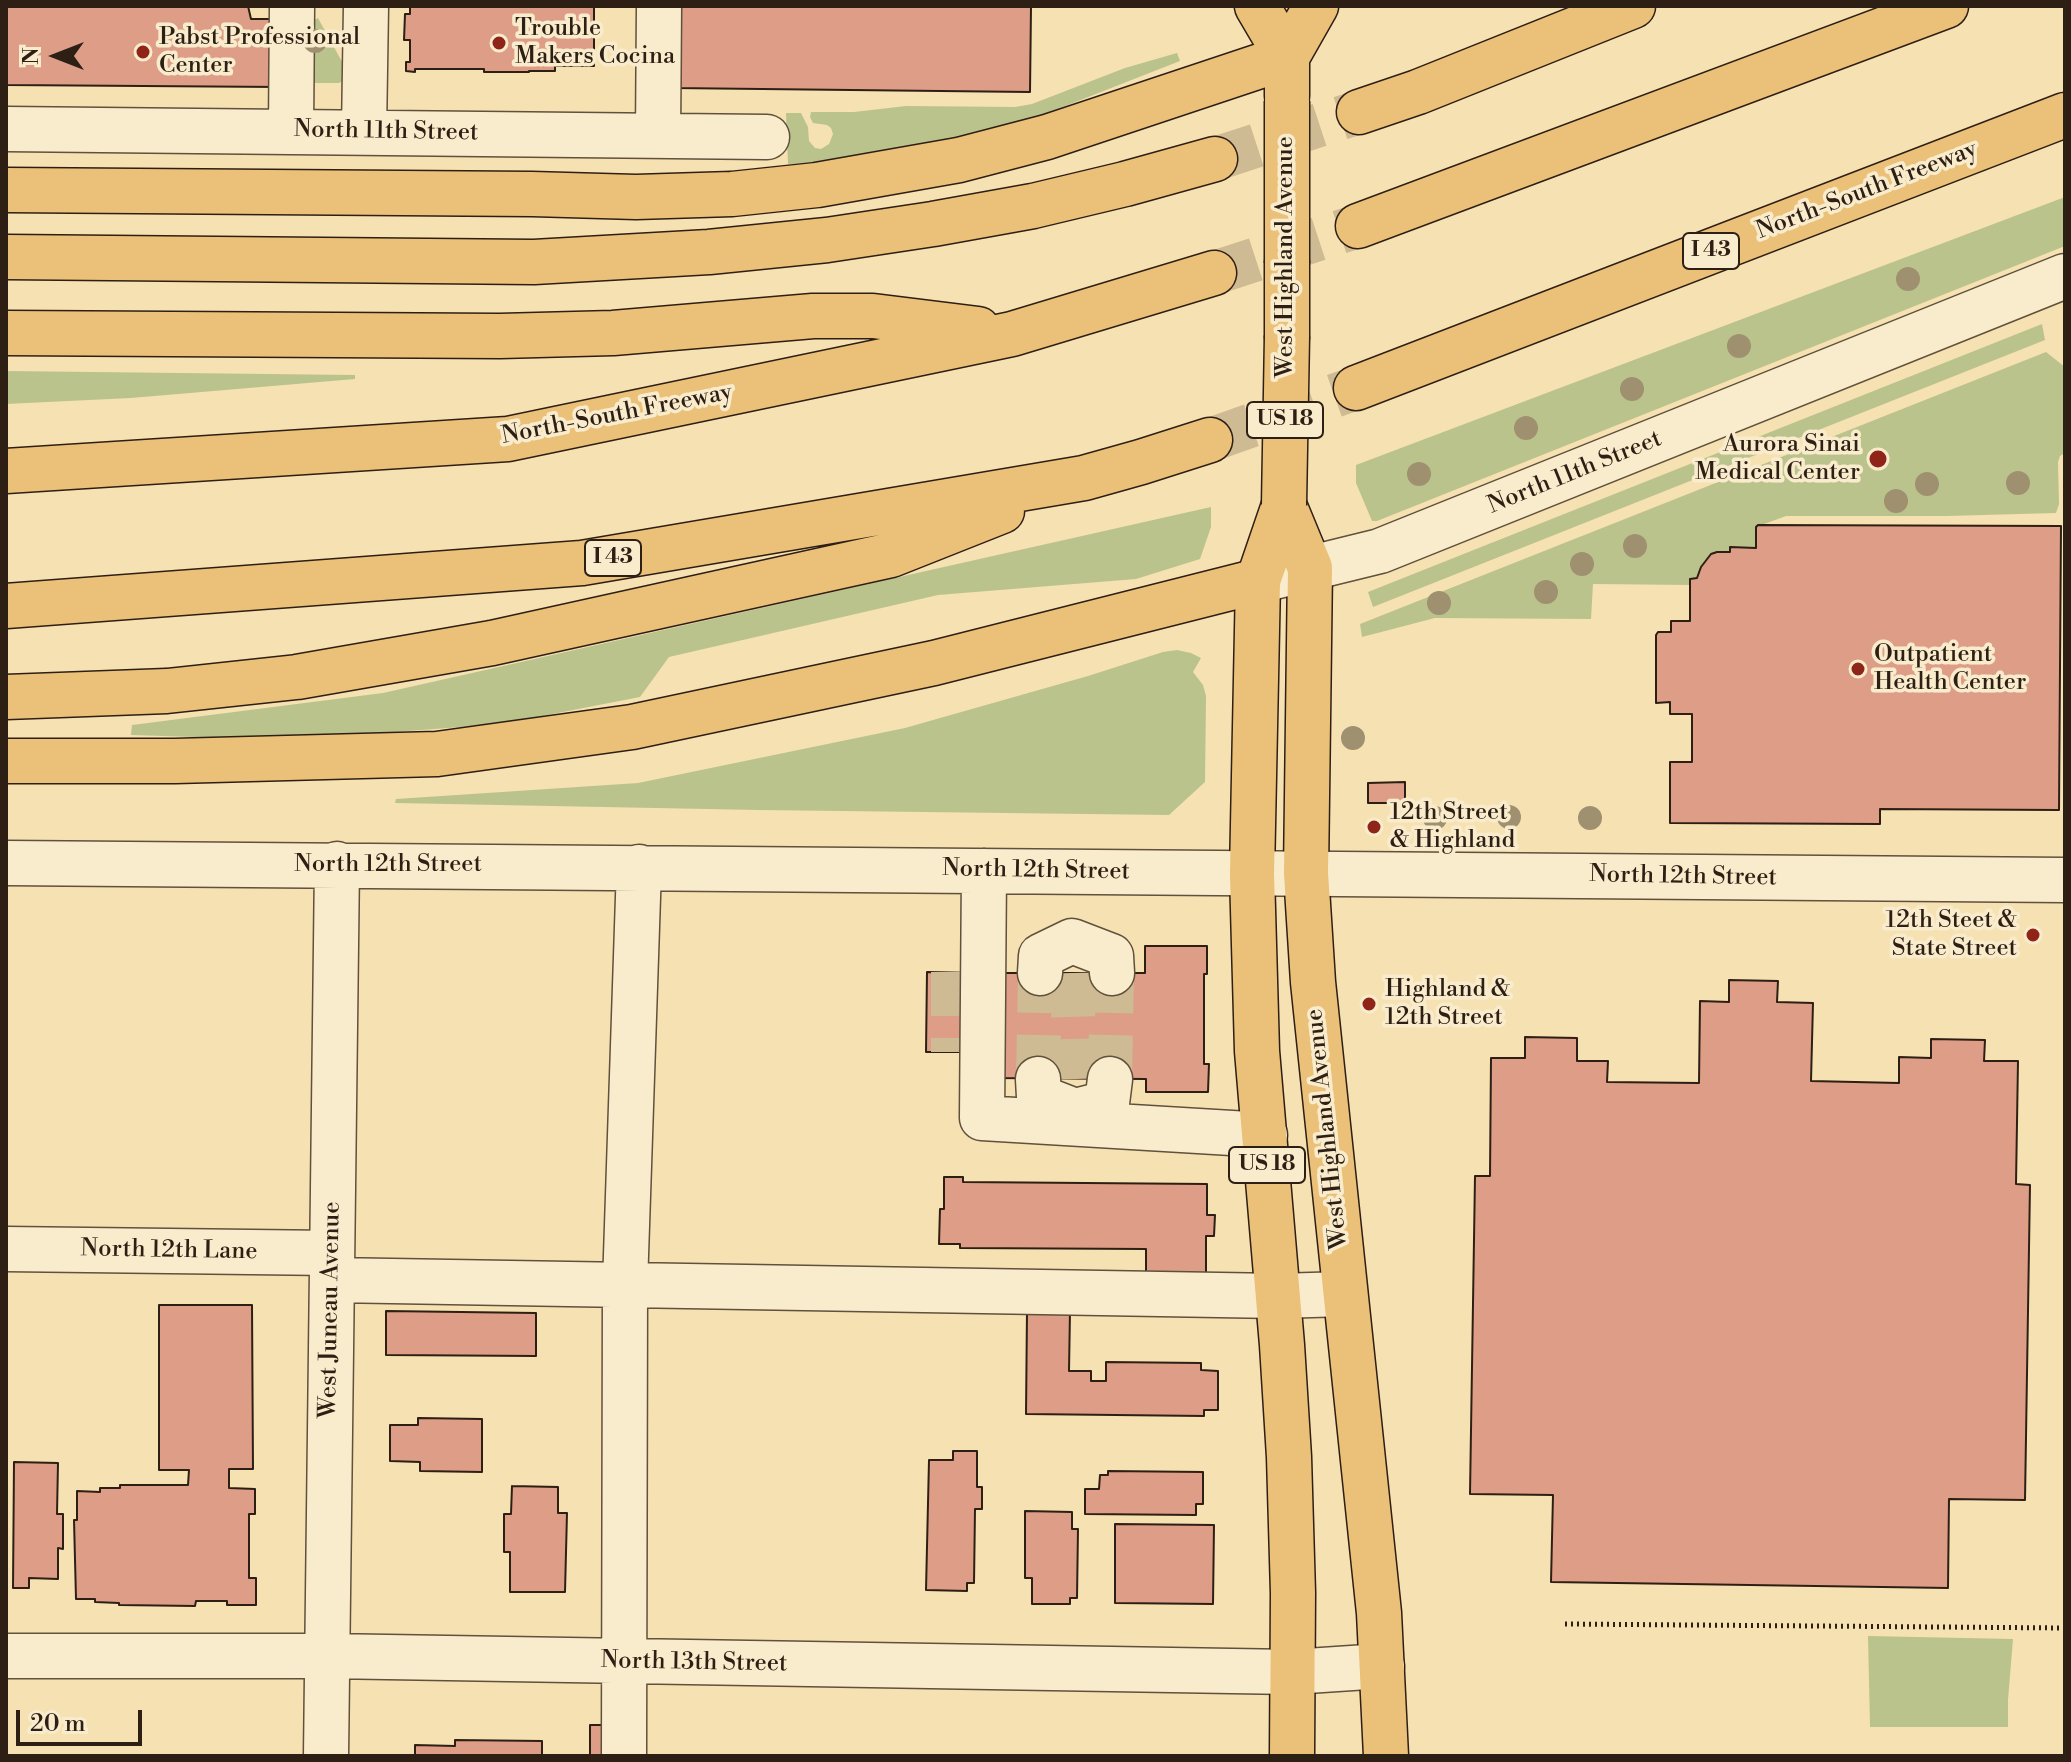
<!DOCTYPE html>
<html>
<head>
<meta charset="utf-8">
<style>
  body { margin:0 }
  #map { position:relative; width:2071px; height:1762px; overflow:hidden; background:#f6e1b2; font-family:"Libre Bodoni",serif }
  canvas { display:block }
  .frame { position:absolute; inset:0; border:8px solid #2e1f15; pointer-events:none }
  .north { position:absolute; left:16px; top:16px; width:80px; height:80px; -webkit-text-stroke:6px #f9eccd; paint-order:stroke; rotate:270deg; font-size:22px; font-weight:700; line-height:32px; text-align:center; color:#2e1f15 }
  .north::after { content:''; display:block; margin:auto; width:28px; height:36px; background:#2e1f15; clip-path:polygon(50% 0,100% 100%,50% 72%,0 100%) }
  .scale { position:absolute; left:16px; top:1710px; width:126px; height:36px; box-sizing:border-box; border:4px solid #2e1f15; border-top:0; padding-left:10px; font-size:24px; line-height:28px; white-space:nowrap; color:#2e1f15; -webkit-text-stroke:6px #f9eccd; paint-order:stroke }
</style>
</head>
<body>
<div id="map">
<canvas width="2071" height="1762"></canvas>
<div class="frame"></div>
<div class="north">N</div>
<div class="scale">20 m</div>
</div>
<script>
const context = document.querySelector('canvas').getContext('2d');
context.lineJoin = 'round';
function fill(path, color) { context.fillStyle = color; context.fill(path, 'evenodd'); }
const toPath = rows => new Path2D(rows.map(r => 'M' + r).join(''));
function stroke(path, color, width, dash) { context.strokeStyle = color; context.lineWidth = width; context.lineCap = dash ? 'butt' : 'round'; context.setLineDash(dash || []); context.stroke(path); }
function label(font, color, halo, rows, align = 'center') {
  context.font = font + ' "Libre Bodoni",serif'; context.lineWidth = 7; context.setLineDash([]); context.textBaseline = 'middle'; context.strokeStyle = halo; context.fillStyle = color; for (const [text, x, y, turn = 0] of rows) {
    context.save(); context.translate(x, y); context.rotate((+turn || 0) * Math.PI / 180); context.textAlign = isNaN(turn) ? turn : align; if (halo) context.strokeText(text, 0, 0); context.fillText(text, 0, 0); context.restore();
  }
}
fill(toPath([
  [318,18,346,69,346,79,339,83,313,83,306,24],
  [1177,53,1180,61,999,132,831,163,788,164,786,113,801,113,808,127,809,141,815,148,821,149,829,144,833,134,831,128,827,125,813,123,810,117,811,112,854,112,906,106,1015,107,1032,104,1125,68],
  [2065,197,2065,246,1377,521,1372,521,1356,483,1356,465],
  [2042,324,2045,340,1373,607,1368,592],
  [2046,352,2065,367,2065,453,2060,456,2058,462,2059,504,2056,513,1947,516,1786,516,1756,527,1756,548,1730,547,1730,552,1717,552,1711,554,1701,567,1697,578,1690,579,1690,585,1593,584,1591,619,1435,618,1362,637,1360,624],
  [6,371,355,375,355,379,131,398,6,404],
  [1211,507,1211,527,1200,559,1136,579,938,595,669,657,640,697,501,724,381,733,225,738,131,735,132,725,383,693],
  [1177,650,1191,653,1201,658,1193,672,1203,685,1206,696,1205,782,1169,815,759,810,395,803,396,799,638,783,905,728,1088,676,1163,652],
  [1868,1636,2013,1639,2008,1700,2008,1727,1870,1727]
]), '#bbc38d');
const building = toPath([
  [6,6,248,6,251,19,281,19,280,87,6,85,6,6],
  [410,6,594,6,594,66,555,66,555,71,529,71,529,72,484,72,484,69,415,69,415,72,406,71,406,62,410,62,410,40,404,40,405,14,410,14,410,6],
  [673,6,1031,7,1030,92,672,88,673,6],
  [1758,525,2061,526,2059,810,1880,809,1880,824,1670,823,1670,762,1692,762,1692,714,1670,714,1670,702,1656,703,1656,635,1658,632,1671,632,1671,621,1690,621,1690,579,1697,578,1701,567,1711,554,1717,552,1730,552,1730,547,1756,548,1756,527,1758,525],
  [1405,782,1405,803,1368,803,1368,783,1405,782],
  [1145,946,1207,946,1207,974,1204,974,1204,1064,1209,1064,1208,1092,1146,1092,1146,1079,989,1078,989,973,1145,973,1145,946],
  [927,972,975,973,975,1052,926,1052,927,972],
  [1729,980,1778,981,1777,1002,1813,1003,1811,1081,1899,1083,1899,1057,1931,1058,1931,1039,1985,1040,1984,1061,2018,1061,2016,1184,2030,1185,2025,1500,1949,1499,1948,1588,1551,1582,1553,1495,1470,1494,1475,1176,1490,1176,1491,1058,1525,1058,1525,1037,1577,1038,1577,1061,1608,1061,1607,1082,1699,1083,1700,1001,1729,1002,1729,980],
  [944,1177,963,1177,963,1182,1207,1184,1207,1215,1215,1215,1214,1236,1206,1236,1206,1283,1146,1276,1146,1249,960,1248,960,1244,939,1244,940,1209,944,1209,944,1177],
  [159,1305,252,1305,253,1469,229,1469,229,1488,255,1489,255,1514,249,1514,249,1578,256,1578,256,1605,227,1605,227,1601,196,1601,195,1606,119,1605,119,1603,95,1602,95,1599,76,1599,74,1520,77,1520,77,1491,100,1492,100,1488,120,1488,120,1485,188,1485,189,1470,159,1470,159,1305],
  [386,1311,536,1313,536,1356,386,1355,386,1311],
  [1027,1311,1070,1311,1069,1371,1091,1371,1091,1381,1106,1381,1106,1362,1201,1363,1201,1370,1218,1371,1218,1410,1204,1410,1204,1416,1026,1414,1027,1311],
  [418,1418,482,1419,482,1472,420,1471,420,1462,390,1461,390,1425,418,1425,418,1418],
  [953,1451,977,1451,977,1487,982,1487,982,1509,975,1509,974,1583,967,1583,967,1591,926,1590,929,1460,953,1460,953,1451],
  [14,1462,58,1463,57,1514,63,1514,63,1549,58,1548,58,1579,29,1578,29,1588,13,1588,14,1462],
  [1108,1471,1203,1472,1203,1504,1196,1504,1196,1515,1085,1514,1085,1489,1099,1489,1100,1475,1108,1475,1108,1471],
  [512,1486,558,1487,558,1513,567,1513,565,1592,510,1592,510,1552,504,1552,504,1514,511,1514,512,1486],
  [1025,1511,1072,1512,1072,1529,1078,1529,1077,1598,1070,1598,1070,1604,1032,1604,1032,1578,1025,1578,1025,1511],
  [1115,1524,1214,1525,1213,1604,1115,1603,1115,1524],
  [590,1725,617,1725,616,1756,590,1756,590,1725],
  [455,1740,542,1741,542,1756,415,1756,415,1745,455,1746,455,1740]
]);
fill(building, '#dd9d87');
stroke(building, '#2e1f15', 2);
stroke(toPath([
  [953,972,953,1052],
  [1072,973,1075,1079],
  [1038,1079,1040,973],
  [1110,1079,1112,973]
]), '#ceba93', 44, [44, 22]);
stroke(toPath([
  [1215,159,1359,112],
  [1214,273,1358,226],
  [1210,440,1356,388]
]), '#ceba93', 44, [44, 22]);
const minor = toPath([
  [6,129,767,137],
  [291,131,292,6],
  [364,132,366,6],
  [658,136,659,6],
  [1258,581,1380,551,2065,276],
  [6,863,2065,880],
  [984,871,982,1118,1265,1135],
  [1040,973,1041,956,1072,941,1111,956,1112,973],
  [1038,1079,1039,1097,1075,1111,1107,1103,1110,1079],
  [6,1249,332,1253],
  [332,1280,1278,1296,1345,1294],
  [6,1656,327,1656,1292,1672,1382,1666],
  [326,1756,337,864],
  [624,1756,625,1285,639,867]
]);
const major = toPath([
  [1257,6,1287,57,1287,96],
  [1287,57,1316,6],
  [1287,263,1287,336],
  [1284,505,1310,568,1306,873,1313,982,1379,1613,1386,1756],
  [1284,505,1258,581,1252,874,1257,1051,1282,1345,1289,1457,1293,1593,1292,1756]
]);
const highway = toPath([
  [1359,112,1418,92,1633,6],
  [6,190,532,194,636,197,732,194,817,185,959,160,1047,137,1287,57],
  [1358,226,1946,6],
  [6,257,534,262,709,252,827,240,933,224,1033,206,1125,184,1215,159],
  [6,333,500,336,613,333,813,316,873,316,978,329],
  [1356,388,2065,115],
  [6,471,508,439,1012,334,1214,273],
  [6,606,582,563,1084,478,1141,462,1210,440],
  [6,697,167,691,297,677,492,643,891,555,1002,511],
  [6,761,175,761,437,754,632,727,934,663,1258,581]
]);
stroke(minor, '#60503c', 47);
stroke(major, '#2e1f15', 47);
stroke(highway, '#2e1f15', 47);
stroke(toPath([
  [1565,1624,2065,1628]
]), '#2e1f15', 5, [2, 4]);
stroke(minor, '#f9eccd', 44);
stroke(major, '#ebc079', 44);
stroke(highway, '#ebc079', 44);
const majorBridge = toPath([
  [1287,101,1287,263],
  [1284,505,1287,336]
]);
stroke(majorBridge, '#2e1f15', 47, []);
stroke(majorBridge, '#ebc079', 44);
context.fillStyle = '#9f916f';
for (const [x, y] of [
  [315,41],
  [1908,279],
  [1739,346],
  [1632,389],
  [1526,428],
  [1419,474],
  [2018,483],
  [1927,484],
  [1896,501],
  [1635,546],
  [1582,564],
  [1546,592],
  [1439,603],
  [1353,738],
  [1509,817],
  [1435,818],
  [1590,818]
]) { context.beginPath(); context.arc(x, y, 12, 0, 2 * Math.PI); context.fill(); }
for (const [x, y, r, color] of [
  [499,43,8,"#8f2418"],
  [143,52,8,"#8f2418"],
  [1878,459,10,"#8f2418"],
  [1858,669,8,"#8f2418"],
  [1374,827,8,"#8f2418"],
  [2033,935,8,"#8f2418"],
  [1369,1004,8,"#8f2418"]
]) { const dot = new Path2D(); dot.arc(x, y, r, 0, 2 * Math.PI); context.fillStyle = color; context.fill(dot); stroke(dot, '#f9eccd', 3); }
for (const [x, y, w] of [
  [1711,251,56],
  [1285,420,76],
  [613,558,56],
  [1267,1165,76]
]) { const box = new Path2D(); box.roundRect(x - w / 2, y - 18, w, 36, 6); context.fillStyle = '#f9eccd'; context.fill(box); stroke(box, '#2e1f15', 2); }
label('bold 22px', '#2e1f15', null, [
  ["I 43",1711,251],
  ["US 18",1285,420],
  ["I 43",613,558],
  ["US 18",1267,1165]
]);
label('24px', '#2e1f15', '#f9eccd', [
  ["Trouble",515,29],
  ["Makers Cocina",515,57],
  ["Pabst Professional",159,38],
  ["Center",159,66],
  ["Aurora Sinai",1860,445,"right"],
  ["Medical Center",1860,473,"right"],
  ["Outpatient",1874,655],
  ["Health Center",1874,683],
  ["12th Street",1390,813],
  ["& Highland",1390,841],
  ["12th Steet &",2017,921,"right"],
  ["State Street",2017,949,"right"],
  ["Highland &",1385,990],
  ["12th Street",1385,1018]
], 'left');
label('24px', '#2e1f15', '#f9eccd', [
  ["North 11th Street",386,132,1],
  ["North-South Freeway",1867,191,-21],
  ["West Highland Avenue",1286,257,-90],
  ["North-South Freeway",617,415,-11],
  ["North 11th Street",1575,473,-22],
  ["North 12th Street",388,865],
  ["North 12th Street",1036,871,1],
  ["North 12th Street",1683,877,1],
  ["West Highland Avenue",1328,1129,-96],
  ["North 12th Lane",169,1251,1],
  ["West Juneau Avenue",331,1310,-89],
  ["North 13th Street",694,1663,1]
]);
</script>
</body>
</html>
